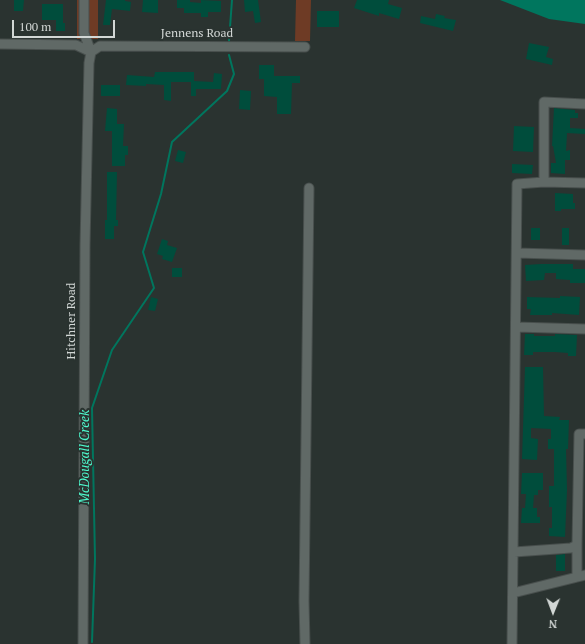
<!DOCTYPE html>
<html>
<head>
<meta charset="utf-8">
<style>
  body { margin:0 }
  #map { position:relative; width:585px; height:644px; overflow:hidden; background:#2a3330; font-family:"PT Serif",serif }
  canvas { display:block }
  .north { position:absolute; left:533px; top:592px; width:40px; height:40px; -webkit-text-stroke:3px #2a3330; paint-order:stroke; rotate:181deg; font-size:11px; font-weight:700; line-height:16px; text-align:center; color:#d2d7d5 }
  .north::after { content:''; display:block; margin:auto; width:14px; height:18px; background:#d2d7d5; clip-path:polygon(50% 0,100% 100%,50% 72%,0 100%) }
  .scale { position:absolute; left:12px; top:20px; width:103px; height:18px; box-sizing:border-box; border:2px solid #d2d7d5; border-top:0; padding-left:5px; font-size:12px; line-height:14px; white-space:nowrap; color:#d2d7d5; -webkit-text-stroke:3px #2a3330; paint-order:stroke }
</style>
</head>
<body>
<div id="map">
<canvas width="585" height="644"></canvas>
<div class="north">N</div>
<div class="scale">100 m</div>
</div>
<script>
const context = document.querySelector('canvas').getContext('2d');
context.lineJoin = 'round';
function fill(path, color) { context.fillStyle = color; context.fill(path, 'evenodd'); }
const toPath = rows => new Path2D(rows.map(r => 'M' + r).join(''));
function stroke(path, color, width, dash) { context.strokeStyle = color; context.lineWidth = width; context.lineCap = dash ? 'butt' : 'round'; context.setLineDash(dash || []); context.stroke(path); }
function label(font, color, halo, rows, align = 'center') {
  context.font = font + ' "PT Serif",serif'; context.lineWidth = 4; context.setLineDash([]); context.textBaseline = 'middle'; context.strokeStyle = halo; context.fillStyle = color; for (const [text, x, y, turn = 0] of rows) {
    context.save(); context.translate(x, y); context.rotate((+turn || 0) * Math.PI / 180); context.textAlign = isNaN(turn) ? turn : align; if (halo) context.strokeText(text, 0, 0); context.fillText(text, 0, 0); context.restore();
  }
}
fill(toPath([
  [77,0,98,0,98,39,77,39],
  [296,0,311,0,310,41,295,41]
]), '#6e3b25');
fill(toPath([
  [500,0,585,0,585,24,549,19]
]), '#00765e');
stroke(toPath([
  [229,41,232,0],
  [92,642,95,559,92,408,112,350,154,288,143,252,161,194,172,142,227,91,234,74,229,55]
]), '#00765e', 2);
fill(toPath([
  [14,0,24,0,23,11,14,11],
  [106,0,125,0,125,1,131,2,130,11,112,9,110,25,103,25],
  [143,0,158,0,158,13,142,12],
  [177,0,190,0,190,2,201,3,201,0,221,1,221,12,208,12,208,17,201,17,201,13,184,13,184,8,177,8],
  [244,0,258,0,261,22,255,23,253,11,245,12],
  [357,0,389,0,388,4,402,8,399,19,379,13,379,16,354,8],
  [42,4,63,4,63,23,65,23,65,31,56,31,56,20,42,20],
  [317,11,339,11,339,27,317,27],
  [436,14,445,16,444,18,456,20,453,31,420,23,421,16,435,19],
  [529,43,549,47,546,57,553,59,552,65,526,59],
  [259,65,274,65,274,76,300,76,300,83,292,83,291,114,277,114,277,97,264,96,264,79,259,79],
  [155,72,194,72,194,81,213,82,214,73,222,74,221,89,196,89,196,96,191,96,191,82,171,82,171,101,164,100,164,85,146,84,146,86,126,85,127,75,154,77],
  [101,85,120,85,120,96,101,96],
  [240,90,251,91,250,110,239,109],
  [107,108,117,109,117,124,124,124,123,146,128,146,128,155,125,155,125,166,112,166,112,131,105,131],
  [554,108,575,110,575,113,578,113,578,118,570,118,570,128,585,129,585,134,567,133,566,151,570,150,570,160,565,160,565,174,551,173,551,163,556,163,553,146,552,146],
  [514,126,534,127,533,152,513,151],
  [178,150,186,152,183,163,175,161],
  [512,164,533,165,532,174,512,173],
  [107,172,117,172,116,220,118,220,118,226,114,226,114,239,105,239,105,220,107,220],
  [555,193,573,194,573,203,575,203,575,209,561,209,561,211,555,211],
  [531,228,540,228,540,240,531,240],
  [562,228,569,228,569,245,562,245],
  [162,239,168,241,167,245,177,248,172,262,162,259,163,256,157,254],
  [541,264,573,264,573,269,585,269,585,283,570,283,570,280,556,279,556,273,545,273,544,280,526,281,525,265],
  [172,268,182,268,182,277,172,277],
  [560,296,580,297,579,315,552,313,552,315,530,315,531,309,527,309,527,297,560,298],
  [151,297,158,299,155,311,148,310],
  [525,334,534,334,534,336,555,336,555,334,577,335,576,356,568,356,568,353,555,352,533,352,533,355,524,355],
  [525,367,543,367,544,416,560,417,559,420,569,420,568,449,566,449,567,490,565,537,549,536,549,528,552,528,552,507,549,507,549,486,554,486,554,449,548,449,548,439,551,439,551,429,531,428,531,438,538,439,537,460,522,459],
  [522,473,543,473,543,490,538,490,538,495,534,495,533,508,537,508,537,517,540,517,540,523,521,523,522,508,525,508,526,494,521,494],
  [565,554,565,571,556,571,556,555]
]), '#004d3c');
const minor = toPath([
  [0,44,76,45,91,52],
  [91,52,100,46,305,47],
  [544,182,544,102,585,104],
  [517,253,585,255],
  [516,327,585,329],
  [514,552,571,548,577,545,579,434,585,434],
  [577,577,577,545],
  [513,593,585,575],
  [83,644,85,245,89,63,91,52,84,33,84,0],
  [305,644,304,601,309,188],
  [512,644,517,184,544,182,585,183]
]);
stroke(minor, '#484f4d', 11);
stroke(minor, '#606966', 9);
label('12px', '#d2d7d5', '#2a3330', [
  ["Jennens Road",197,34],
  ["Hitchner Road",72,321,-90]
]);
label('italic 13px', '#4eface', '#2a3330', [
  ["McDougall Creek",85,457,-90]
]);
</script>
</body>
</html>
